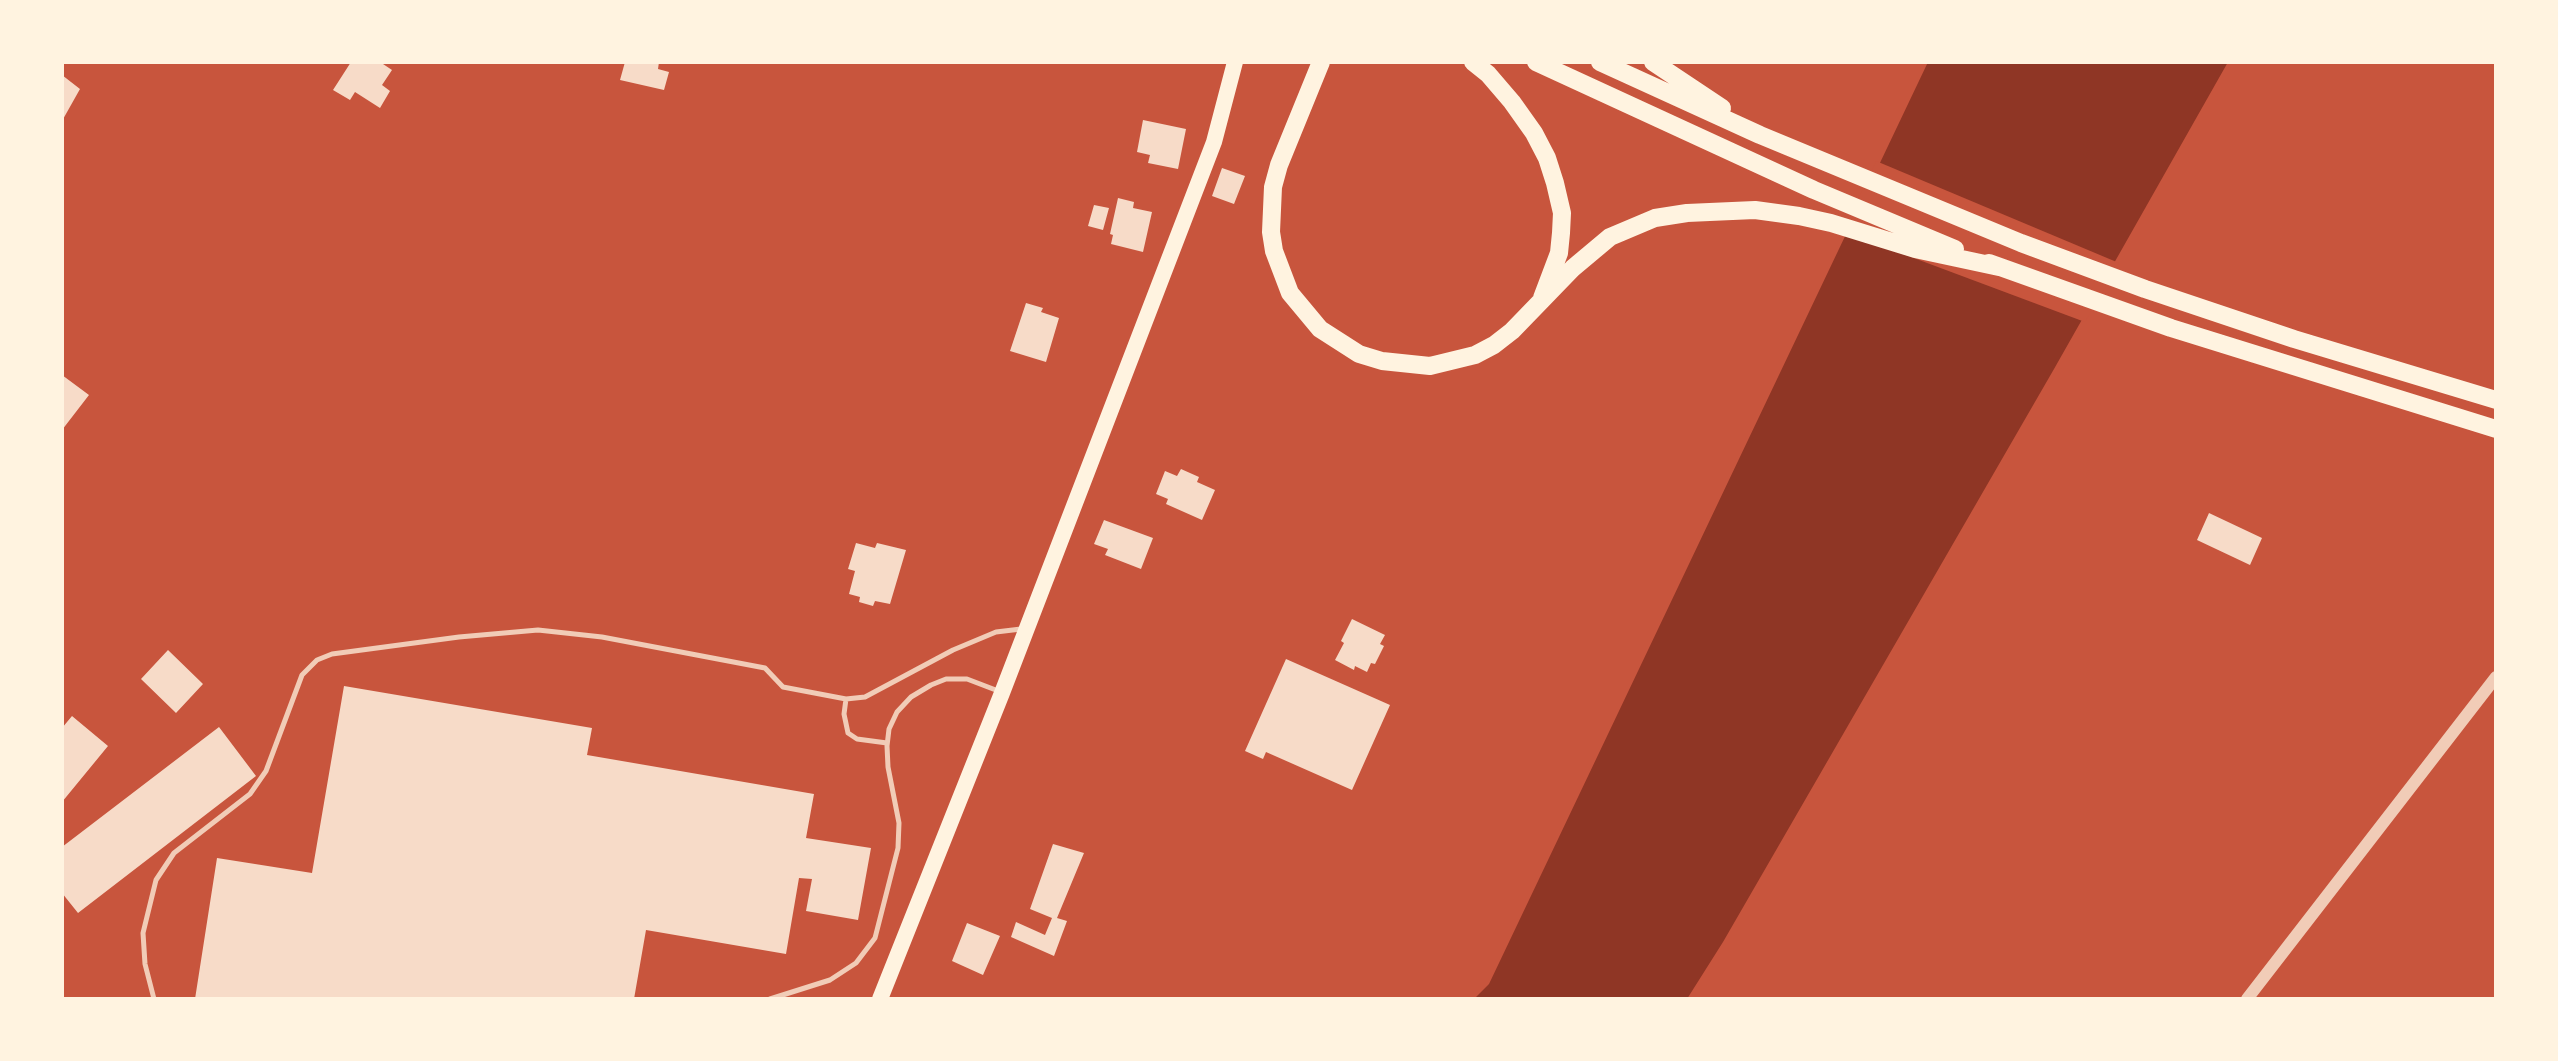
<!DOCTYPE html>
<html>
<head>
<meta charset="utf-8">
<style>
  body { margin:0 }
  #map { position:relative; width:2558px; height:1061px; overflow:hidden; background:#c8553d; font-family:"Space Grotesk",sans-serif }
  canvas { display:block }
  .frame { position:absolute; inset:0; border:64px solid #fff3e0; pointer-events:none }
</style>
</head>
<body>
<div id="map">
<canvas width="2558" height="1061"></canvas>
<div class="frame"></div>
</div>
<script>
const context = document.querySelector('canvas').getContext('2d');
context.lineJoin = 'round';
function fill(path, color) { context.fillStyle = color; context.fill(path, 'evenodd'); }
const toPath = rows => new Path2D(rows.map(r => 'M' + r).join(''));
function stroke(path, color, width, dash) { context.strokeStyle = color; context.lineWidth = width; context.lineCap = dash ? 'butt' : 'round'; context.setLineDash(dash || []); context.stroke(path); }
fill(toPath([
  [1928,62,2228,62,2054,369,1723,942,1687,999,1474,999,1489,984]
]), '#8f3625');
fill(toPath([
  [1876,161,2119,263,2085,322,1879,245,1845,227]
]), '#c8553d');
fill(toPath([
  [351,62,380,62,392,70,382,85,390,91,380,108,355,92,350,100,333,90],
  [625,62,659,62,658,69,669,72,664,90,620,80],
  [62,75,80,89,62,121],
  [1143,120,1186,129,1178,169,1148,163,1150,155,1137,152],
  [1222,168,1245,176,1234,204,1212,196],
  [1118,198,1134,202,1133,208,1152,212,1143,252,1111,244,1113,235,1110,234],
  [1094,205,1109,208,1103,230,1088,226],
  [1026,303,1043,308,1041,312,1059,318,1046,362,1010,351],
  [62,375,89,395,62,430],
  [1181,469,1199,477,1197,482,1215,490,1202,520,1166,504,1168,499,1156,494,1165,471,1177,476],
  [2209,513,2262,538,2250,565,2197,540],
  [1104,520,1153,538,1141,569,1105,555,1108,549,1094,544],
  [856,543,875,548,877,543,906,550,890,604,875,601,873,606,859,602,860,597,849,594,855,571,848,569],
  [1352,619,1385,635,1380,644,1384,646,1375,664,1371,663,1367,672,1355,666,1354,670,1335,660,1344,643,1341,641],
  [168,650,203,684,176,713,141,679],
  [1286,659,1390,705,1352,790,1266,752,1263,759,1245,751],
  [344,686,592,728,587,755,814,794,806,838,871,848,858,920,806,911,812,879,799,878,786,954,646,930,634,999,195,999,217,858,312,873],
  [72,716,108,746,62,802,62,728],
  [219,727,256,776,78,913,62,893,62,847],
  [1053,844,1084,853,1057,918,1067,921,1054,956,1011,937,1016,922,1045,935,1052,918,1030,909],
  [967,923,1000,936,983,975,952,961]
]), '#f7dbc8');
stroke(toPath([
  [846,699,844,714,848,733,857,739,887,743],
  [154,999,145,964,143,933,156,880,174,853,250,794,266,771,302,675,317,660,332,654,459,637,538,630,602,637,765,668,783,687,846,699,865,697,953,650,996,632,1021,629],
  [770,999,830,980,856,963,875,938,898,848,899,823,888,767,887,746,889,729,897,712,911,697,931,685,946,679,967,679,1001,692]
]), '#f1ccb7', 5);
stroke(toPath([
  [2247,999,2496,677]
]), '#f1ccb7', 12);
stroke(toPath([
  [880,999,1002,693,1214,142,1235,62]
]), '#fff3e0', 16);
stroke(toPath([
  [1321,62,1279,165,1273,187,1271,232,1274,251,1290,293,1320,329,1359,354,1382,361,1430,366,1475,355,1494,345,1512,331,1573,268,1610,237,1655,218,1687,213,1755,210,1799,216,1831,223,1915,249,1999,267],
  [1473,62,1488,74,1512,102,1534,133,1547,158,1555,183,1562,213,1561,233,1559,253,1542,298],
  [1536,62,1814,190,1955,249],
  [1600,62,1760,135,2021,243,2145,289,2294,339,2496,400],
  [1653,62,1722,108],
  [1989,263,2171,328,2496,429]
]), '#fff3e0', 18);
</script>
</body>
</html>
